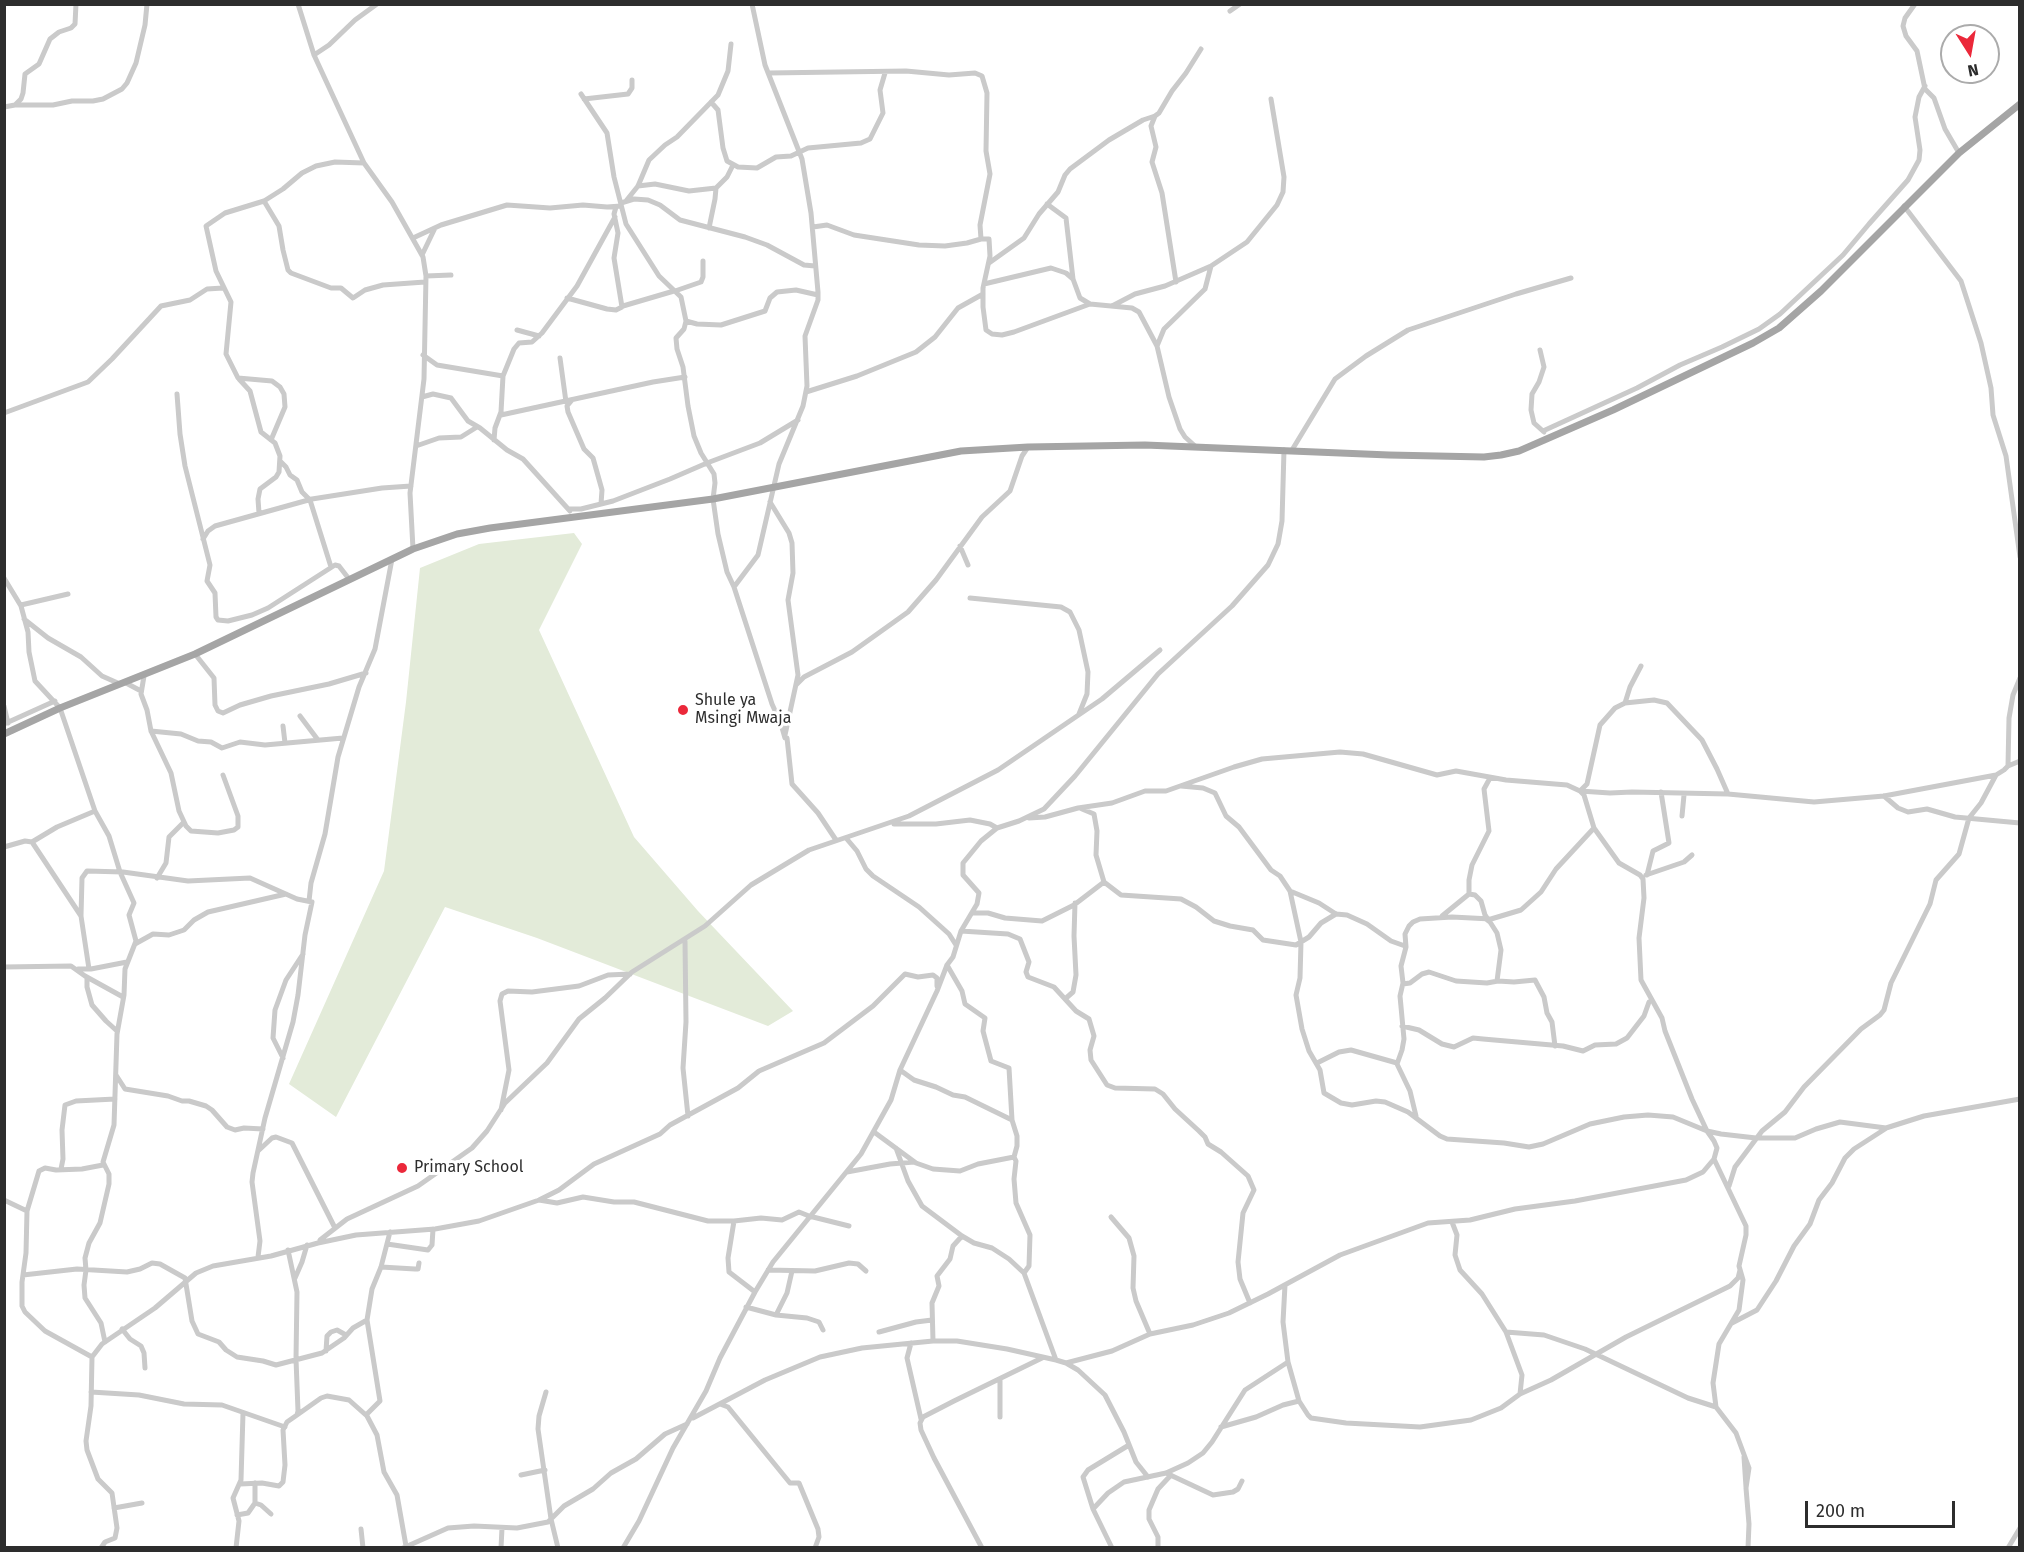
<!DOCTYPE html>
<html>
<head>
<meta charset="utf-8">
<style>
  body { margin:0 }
  #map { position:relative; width:2024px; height:1552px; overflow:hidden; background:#fff; font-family:"Fira Sans",sans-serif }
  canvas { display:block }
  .frame { position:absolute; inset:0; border:6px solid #2d2d2d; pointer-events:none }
  .north { position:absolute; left:1940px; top:24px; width:60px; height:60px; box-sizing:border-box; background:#fff; border:2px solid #ababab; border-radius:50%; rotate:169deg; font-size:16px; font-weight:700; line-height:24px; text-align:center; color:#2d2d2d }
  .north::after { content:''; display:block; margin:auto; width:21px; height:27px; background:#eb283a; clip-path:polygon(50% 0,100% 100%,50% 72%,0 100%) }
  .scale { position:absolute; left:1805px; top:1501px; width:150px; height:27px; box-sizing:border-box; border:3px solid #2d2d2d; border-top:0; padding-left:8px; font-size:18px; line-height:21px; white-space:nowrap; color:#2d2d2d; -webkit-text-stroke:4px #fff; paint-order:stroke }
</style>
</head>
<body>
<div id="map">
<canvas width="2024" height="1552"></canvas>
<div class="frame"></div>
<div class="north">N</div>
<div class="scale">200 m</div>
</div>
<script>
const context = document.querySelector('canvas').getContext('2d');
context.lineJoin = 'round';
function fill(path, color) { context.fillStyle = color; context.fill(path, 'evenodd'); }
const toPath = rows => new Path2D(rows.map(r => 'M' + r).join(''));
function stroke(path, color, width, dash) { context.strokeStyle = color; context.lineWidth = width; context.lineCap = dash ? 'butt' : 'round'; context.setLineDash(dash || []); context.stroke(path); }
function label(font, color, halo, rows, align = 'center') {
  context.font = font + ' "Fira Sans",sans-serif'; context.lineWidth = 6; context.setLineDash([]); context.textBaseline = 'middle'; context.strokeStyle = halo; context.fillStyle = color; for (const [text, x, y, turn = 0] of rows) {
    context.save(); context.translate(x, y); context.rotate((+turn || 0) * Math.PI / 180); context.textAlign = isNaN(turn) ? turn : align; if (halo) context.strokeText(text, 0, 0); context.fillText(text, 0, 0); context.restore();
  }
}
fill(toPath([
  [574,533,582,544,539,630,634,837,698,911,793,1011,768,1026,537,938,445,907,336,1117,289,1084,384,871,406,702,420,568,479,544]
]), '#e3ebd9');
stroke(toPath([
  [298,4,314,55,364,163,392,202,423,257,426,276,424,379,410,493,413,549],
  [752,4,765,65,802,159,811,213,818,292,818,300,805,336,807,386,803,406,779,464,758,555,734,587,772,704,781,724,785,738,787,738,792,784,818,813,836,840],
  [1915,4,1905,18,1903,26,1906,36,1917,51,1925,89,1934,98,1945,129,1959,153],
  [1230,11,1240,4],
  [314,55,329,45,355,20,377,4],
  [769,73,906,71,949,75,975,73,982,76,987,93,986,151,990,174,980,225,981,239],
  [581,94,607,133,614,177,626,224,659,276,681,297,686,321,684,329,676,338,677,349,683,367,688,406,694,436,701,453,714,474,715,483,713,499,718,534,727,572,734,587],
  [584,99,628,94,632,88,632,80],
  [711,102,718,110,723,148,727,161,738,167,757,168,776,157,791,156,808,148,861,143,870,139,883,113,880,90,885,73],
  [15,105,53,105,72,101,93,101,103,99,122,89,127,83,136,63,145,25,147,4],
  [4,107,15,105,21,99,23,93,25,74,39,64,50,39,59,32,71,28,75,24,76,4],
  [1155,116,1151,126,1156,147,1152,162,1162,193,1176,282],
  [638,186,655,184,689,191,716,188,727,177,733,165],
  [264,201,279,226,283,250,288,270,291,273,331,288,341,288,353,298,365,290,383,285,425,282],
  [626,201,638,186,649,160,665,145,677,137,718,95,728,71,731,44],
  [621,203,634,199,648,200,660,205,680,220,745,237,767,245,804,265,815,266],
  [1047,204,1066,218,1073,279,1080,298,1090,304,1132,308,1139,312,1157,346,1169,397,1180,429,1185,437,1195,446],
  [1904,206,1961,281,1981,343,1991,388,1993,415,2006,456,2020,557],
  [813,227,827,225,854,235,919,245,945,246,967,243,981,239,989,239,990,256,983,288,983,307,986,330,992,334,1002,335,1014,332,1090,304],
  [709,228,715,199,716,188],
  [413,238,441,225,507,205,550,208,583,205,607,207,621,206],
  [422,255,435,228],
  [989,263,1024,238,1039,214,1058,192,1065,175,1070,169,1109,140,1143,120,1155,116,1159,113,1172,91,1186,73,1201,49],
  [426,276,451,275],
  [984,284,1051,268,1066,273,1073,279],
  [675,291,701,282,703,277,703,261],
  [567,298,607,309,616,310,622,307,614,258,618,233,614,214,616,207],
  [623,306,674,291],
  [1112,306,1135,294,1165,286,1211,266,1247,242,1277,205,1283,192,1284,177,1271,99],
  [686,321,697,324,721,325,765,311,770,298,777,292,796,290,818,295],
  [517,330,539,336],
  [1157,346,1164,329,1205,289,1211,266],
  [1540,350,1544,367,1539,382,1532,394,1531,410,1534,423,1544,432],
  [423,355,437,365,503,376],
  [560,358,566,402],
  [239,379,250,391,261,432,275,443,280,456,279,472,276,477,260,489,258,499,259,513],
  [806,392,857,376,916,352,935,337,958,308,983,294],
  [177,394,180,434,185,466,210,565,207,581,215,593,216,617,218,620,228,621,252,615,268,608,335,565,339,566,349,579],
  [422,397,433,394,451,398,468,421,480,428,507,450,523,459,570,511],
  [572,400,567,406,568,412,584,449,593,458,602,490,601,504],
  [4,413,88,382,112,359,161,306,190,300,207,289,223,288],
  [501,415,653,382,685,377],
  [1543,431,1637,388,1680,365,1722,347,1759,329,1780,314,1843,255,1869,224,1908,180,1919,160,1920,150,1915,117,1919,97,1925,86],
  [271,440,285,407,284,394,280,387,272,381,238,378,226,354,231,302,216,271,206,226,225,213,264,201,283,189,302,173,316,166,335,162,364,163],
  [494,440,495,428,501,412,503,376,514,349,519,343,532,342,542,333,577,286,615,217],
  [416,446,439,438,461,437,477,427],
  [1292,450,1335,379,1366,356,1408,330,1516,294,1571,278],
  [280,461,286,467,290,475,297,480,302,492,310,500,331,567],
  [770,502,789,533,792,543,793,573,788,600,798,675,785,735],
  [569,509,581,509,613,501,670,479,707,463,760,443,798,420],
  [203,539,208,531,215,526,312,499,382,488,411,486],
  [960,546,968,565],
  [4,578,21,606,28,632,29,652,35,681,60,708,95,811,109,836,120,872,134,903,129,915,136,941,125,969,124,995,117,1034,114,1125,103,1162,109,1174,109,1184,100,1223,89,1243,85,1258,86,1270,84,1285,85,1298,101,1323,105,1342],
  [970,598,1061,607,1070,612,1079,630,1088,672,1087,694,1079,714],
  [21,605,68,594],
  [24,619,48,638,81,657,102,676,120,684],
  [195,654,214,678,215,705,218,711,223,713,240,705,271,696,329,684,366,673],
  [1641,666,1630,687,1625,703,1615,708,1600,725,1587,784,1580,791,1584,795,1594,828,1619,863,1640,875,1643,879,1644,898,1639,938,1641,980,1662,1018,1665,1031,1692,1099,1707,1131,1714,1141,1717,1148,1714,1159,1746,1226,1746,1235,1739,1266,1743,1280,1739,1310,1719,1344,1713,1383,1716,1407,1736,1433,1749,1468,1746,1488,1749,1524,1748,1548],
  [144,676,141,694,147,710,151,731,171,773,179,811,186,826,191,831,218,833,234,830,238,827,238,816,223,775],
  [126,683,141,691],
  [796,685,804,677,852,652,908,612,936,580,982,517,1010,491,1022,456,1028,447],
  [1625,703,1654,700,1667,703,1702,740,1717,769,1728,794],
  [4,706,8,723],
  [300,716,318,740],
  [4,724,55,701],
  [283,726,285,743],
  [151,731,181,734,198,741,211,742,222,748,240,742,265,745,343,738],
  [2008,766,2020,761],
  [1181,786,1203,788,1215,793,1226,816,1239,827,1271,870,1280,876,1290,891,1301,942,1300,978,1296,995,1302,1029,1309,1051,1320,1070,1324,1093,1341,1103,1352,1105,1376,1101,1385,1102,1408,1112,1440,1136,1447,1139,1504,1143,1529,1147,1543,1144,1590,1124,1624,1117,1648,1115,1673,1117,1707,1131,1721,1134,1756,1138,1795,1138,1816,1129,1840,1122,1886,1128,1924,1116,2020,1099],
  [1884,796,1898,808,1908,812,1927,809,1955,817,2020,823],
  [1082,809,1094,814,1097,831,1096,855,1104,882,1121,895,1181,899,1196,907,1214,921,1230,926,1253,930,1263,940,1296,945,1309,937,1321,923,1336,914],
  [1682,816,1684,795,1683,794],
  [1029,818,1045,817,1078,808,1112,803,1145,791,1166,791,1234,767,1262,759,1340,752,1363,754,1437,775,1456,771,1506,780,1567,785,1580,791,1610,793,1632,792,1728,794,1814,802,1884,796,1996,775,2004,770,2008,766,2009,718,2013,695,2020,678],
  [894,824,936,824,970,820,990,824,997,828],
  [846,838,857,851,866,869,873,876,919,907,949,934,956,945],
  [32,842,57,827,95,811],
  [4,847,25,841,32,842,81,916],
  [1646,875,1684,862,1692,855],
  [1647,875,1653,851,1669,843,1661,792],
  [157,878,166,863,169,837,184,822],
  [1290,891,1319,903,1336,914,1347,915,1367,924,1391,941,1405,946],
  [1469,894,1475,895,1481,901,1485,915,1487,918,1486,919,1490,922,1497,933,1501,950,1497,981],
  [309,901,311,883,325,834,338,757,359,687,375,649,392,559],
  [973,913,988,913,1005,918,1042,921,1074,905,1104,882],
  [1442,916,1469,894,1469,880,1472,865,1489,831,1484,789,1490,778],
  [961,931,1008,934,1020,939,1029,962,1026,972,1028,977,1054,987,1076,1011,1089,1019,1094,1036,1090,1050,1091,1060,1107,1085,1115,1088,1155,1089,1163,1094,1175,1109,1199,1131,1205,1137,1208,1144,1221,1152,1248,1176,1254,1190,1243,1213,1238,1262,1240,1279,1250,1303],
  [685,941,686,1022,683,1068,688,1116],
  [135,944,153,934,169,935,184,930,194,920,208,912,286,894],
  [947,965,962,991,965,1004,985,1018,983,1031,991,1061,1009,1068,1012,1120],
  [4,967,71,966,85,976,123,997],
  [78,969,91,969,127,962],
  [89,969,81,916,82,878,87,871,123,872,188,881,250,878,297,899,312,902,305,935,298,995,293,1022,265,1118,253,1173,252,1182,260,1241,258,1257],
  [87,977,87,987,92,1005,106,1021,117,1031],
  [1403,984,1410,983,1422,974,1429,972,1456,981,1487,983,1498,981,1514,982,1535,980,1544,997,1547,1013,1552,1022,1555,1046],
  [1065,999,1073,992,1076,975,1074,936,1075,903],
  [1402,1026,1419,1030,1442,1044,1454,1047,1473,1038,1483,1039,1563,1046,1583,1051,1595,1045,1616,1044,1627,1038,1644,1016,1649,1002],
  [283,1058,273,1038,275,1010,286,980,303,954],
  [1317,1063,1339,1052,1351,1050,1397,1063],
  [900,1070,914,1080,936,1087,953,1095,965,1097,1012,1120,1017,1136,1017,1146,1014,1157,1016,1161,1014,1179,1016,1203,1030,1235,1029,1266,1024,1273],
  [116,1075,125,1089,168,1096,182,1101,189,1101,206,1106,212,1110,227,1127,235,1130,244,1128,263,1129],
  [501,1110,509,1070,500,1001,502,994,508,991,532,992,579,986,608,975,630,974],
  [1416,1116,1410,1091,1397,1064,1402,1050,1404,1039,1400,996,1403,983,1401,966,1406,947,1405,934,1409,926,1413,922,1420,919,1452,917,1491,919,1521,910,1541,892,1556,869,1594,828],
  [874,1132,916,1163,933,1169,960,1171,978,1164,1014,1157],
  [896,1148,908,1181,922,1206,962,1236,974,1243,992,1248,1009,1259,1024,1273,1056,1360],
  [258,1151,272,1138,276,1137,292,1143,335,1228],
  [61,1169,63,1159,62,1130,65,1105,76,1101,115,1099],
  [847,1172,890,1164,914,1162],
  [1729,1186,1735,1167,1762,1131,1785,1112,1804,1087,1861,1029,1880,1015,1884,1010,1891,983,1930,904,1936,880,1959,854,1969,818,1981,803,1996,775],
  [4,1200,27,1211],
  [539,1200,557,1203,583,1197,614,1202,634,1202,708,1221,734,1221,761,1218,782,1220,799,1212,809,1216],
  [809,1216,849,1226],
  [1111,1217,1129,1238,1134,1256,1133,1288,1136,1301,1150,1334],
  [734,1221,728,1258,729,1272,755,1292],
  [1452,1222,1457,1235,1455,1255,1460,1270,1482,1294,1506,1332,1522,1375,1520,1394],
  [320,1240,347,1219,418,1186,472,1148,487,1131,505,1103,547,1063,579,1019,605,998,632,972,705,926,751,885,809,850,909,816,998,770,1102,699,1160,650],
  [387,1244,428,1250,432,1245,433,1229],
  [381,1267,415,1269,418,1269,419,1263],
  [768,1270,815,1271,849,1263,858,1264,866,1271],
  [23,1275,77,1269,127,1272,140,1269,152,1263,160,1264,185,1278,192,1321,198,1334,219,1342,226,1350,237,1357,263,1361,276,1365,322,1353,344,1338,353,1328,367,1320],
  [295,1278,302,1262,307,1245],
  [1285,1285,1283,1322,1288,1362,1299,1401,1308,1415,1311,1418,1346,1423,1420,1427,1471,1420,1501,1408,1520,1394,1551,1380,1626,1337,1730,1286,1738,1278,1740,1270],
  [746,1307,776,1315,807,1318,819,1322,823,1330],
  [776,1315,787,1293,792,1271],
  [1732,1323,1757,1310,1776,1281,1794,1246,1810,1224,1819,1200,1832,1183,1845,1158,1854,1149,1885,1129],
  [122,1329,130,1339,141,1346,144,1353,145,1368],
  [879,1332,916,1322,932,1320],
  [1506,1332,1544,1335,1585,1349,1688,1398,1716,1407],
  [933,1341,932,1303,939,1286,937,1276,950,1259,953,1246,962,1236],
  [911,1343,907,1358,921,1419],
  [326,1351,327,1336,331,1332,337,1330,346,1335],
  [92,1357,45,1331,25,1312,22,1306,22,1282,26,1253,27,1211,39,1171,45,1168,56,1170,82,1169,103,1165],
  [1066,1363,1112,1351,1150,1334,1193,1325,1229,1313,1268,1294,1340,1255,1428,1223,1470,1220,1515,1209,1575,1201,1686,1180,1703,1172,1714,1159],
  [91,1392,139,1395,184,1404,222,1405,285,1427],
  [546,1392,539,1416,538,1429,551,1519,558,1548],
  [720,1404,728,1407,790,1483,799,1483,818,1529,819,1537,815,1548],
  [297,1415,321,1398,327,1396,349,1400,367,1416,377,1435,384,1472,397,1495,406,1546],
  [366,1415,380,1401,367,1320,372,1289,381,1267,390,1232],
  [1000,1417,1000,1380],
  [693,1418,765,1380,820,1357,862,1348,933,1341,957,1341,1007,1349,1056,1360,1066,1363,1078,1370,1105,1395,1124,1432,1136,1462,1148,1477],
  [1221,1427,1256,1417,1283,1405,1299,1401],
  [1744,1457,1746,1487],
  [1166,1473,1213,1495,1233,1492,1238,1489,1242,1481],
  [521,1475,545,1470],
  [255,1483,255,1503,261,1505,271,1514],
  [240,1484,262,1483,279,1486,283,1482,285,1465,283,1430,287,1422,297,1415,298,1411,296,1359,297,1292,288,1250],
  [114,1508,142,1503],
  [1093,1509,1108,1493,1124,1482,1166,1473,1188,1463,1203,1453,1212,1442,1245,1390,1288,1362],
  [237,1515,248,1513,255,1503],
  [361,1529,363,1548],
  [101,1548,105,1542,115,1538,117,1528,112,1493,98,1479,87,1450,86,1441,91,1406,92,1357,102,1344,155,1308,196,1273,213,1266,271,1256,318,1243,356,1235,435,1229,479,1221,539,1200,559,1190,594,1164,660,1134,670,1125,738,1088,759,1071,824,1043,873,1006,905,974,918,977,933,975,937,978,937,986],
  [236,1548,239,1521,233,1498,241,1480,243,1413],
  [403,1548,448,1528,474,1526,517,1528,548,1522,564,1506,593,1489,611,1473,636,1459,665,1434,687,1424],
  [501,1548,502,1528],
  [623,1548,639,1521,673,1448,706,1391,720,1358,755,1292,773,1262,861,1154,891,1100,900,1070,937,991,947,965,953,957,961,931,977,904,979,893,963,875,963,863,981,841,997,828,1019,821,1044,809,1075,776,1158,674,1232,606,1268,565,1278,544,1282,521,1284,450],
  [982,1548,934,1458,921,1430,920,1423,923,1417,954,1401,1042,1358],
  [1112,1548,1093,1509,1083,1477,1088,1470,1129,1445],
  [1158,1548,1158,1537,1149,1519,1149,1510,1158,1489,1171,1475],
  [2008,1548,2020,1528]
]), '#cacaca', 5);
stroke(toPath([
  [4,734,60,708,195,654,413,549,457,534,490,528,713,499,961,451,1028,447,1145,445,1389,455,1484,457,1501,455,1519,451,1613,410,1753,343,1779,328,1821,291,1959,153,2020,104]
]), '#a5a5a5', 7);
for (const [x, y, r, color] of [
  [683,710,6,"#eb283a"],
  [402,1168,6,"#eb283a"]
]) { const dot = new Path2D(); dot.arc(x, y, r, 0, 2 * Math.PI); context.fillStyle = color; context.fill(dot); stroke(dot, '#fff', 2); }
label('16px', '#2d2d2d', '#fff', [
  ["Shule ya",695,701],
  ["Msingi Mwaja",695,719],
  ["Primary School",414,1168]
], 'left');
</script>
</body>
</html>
